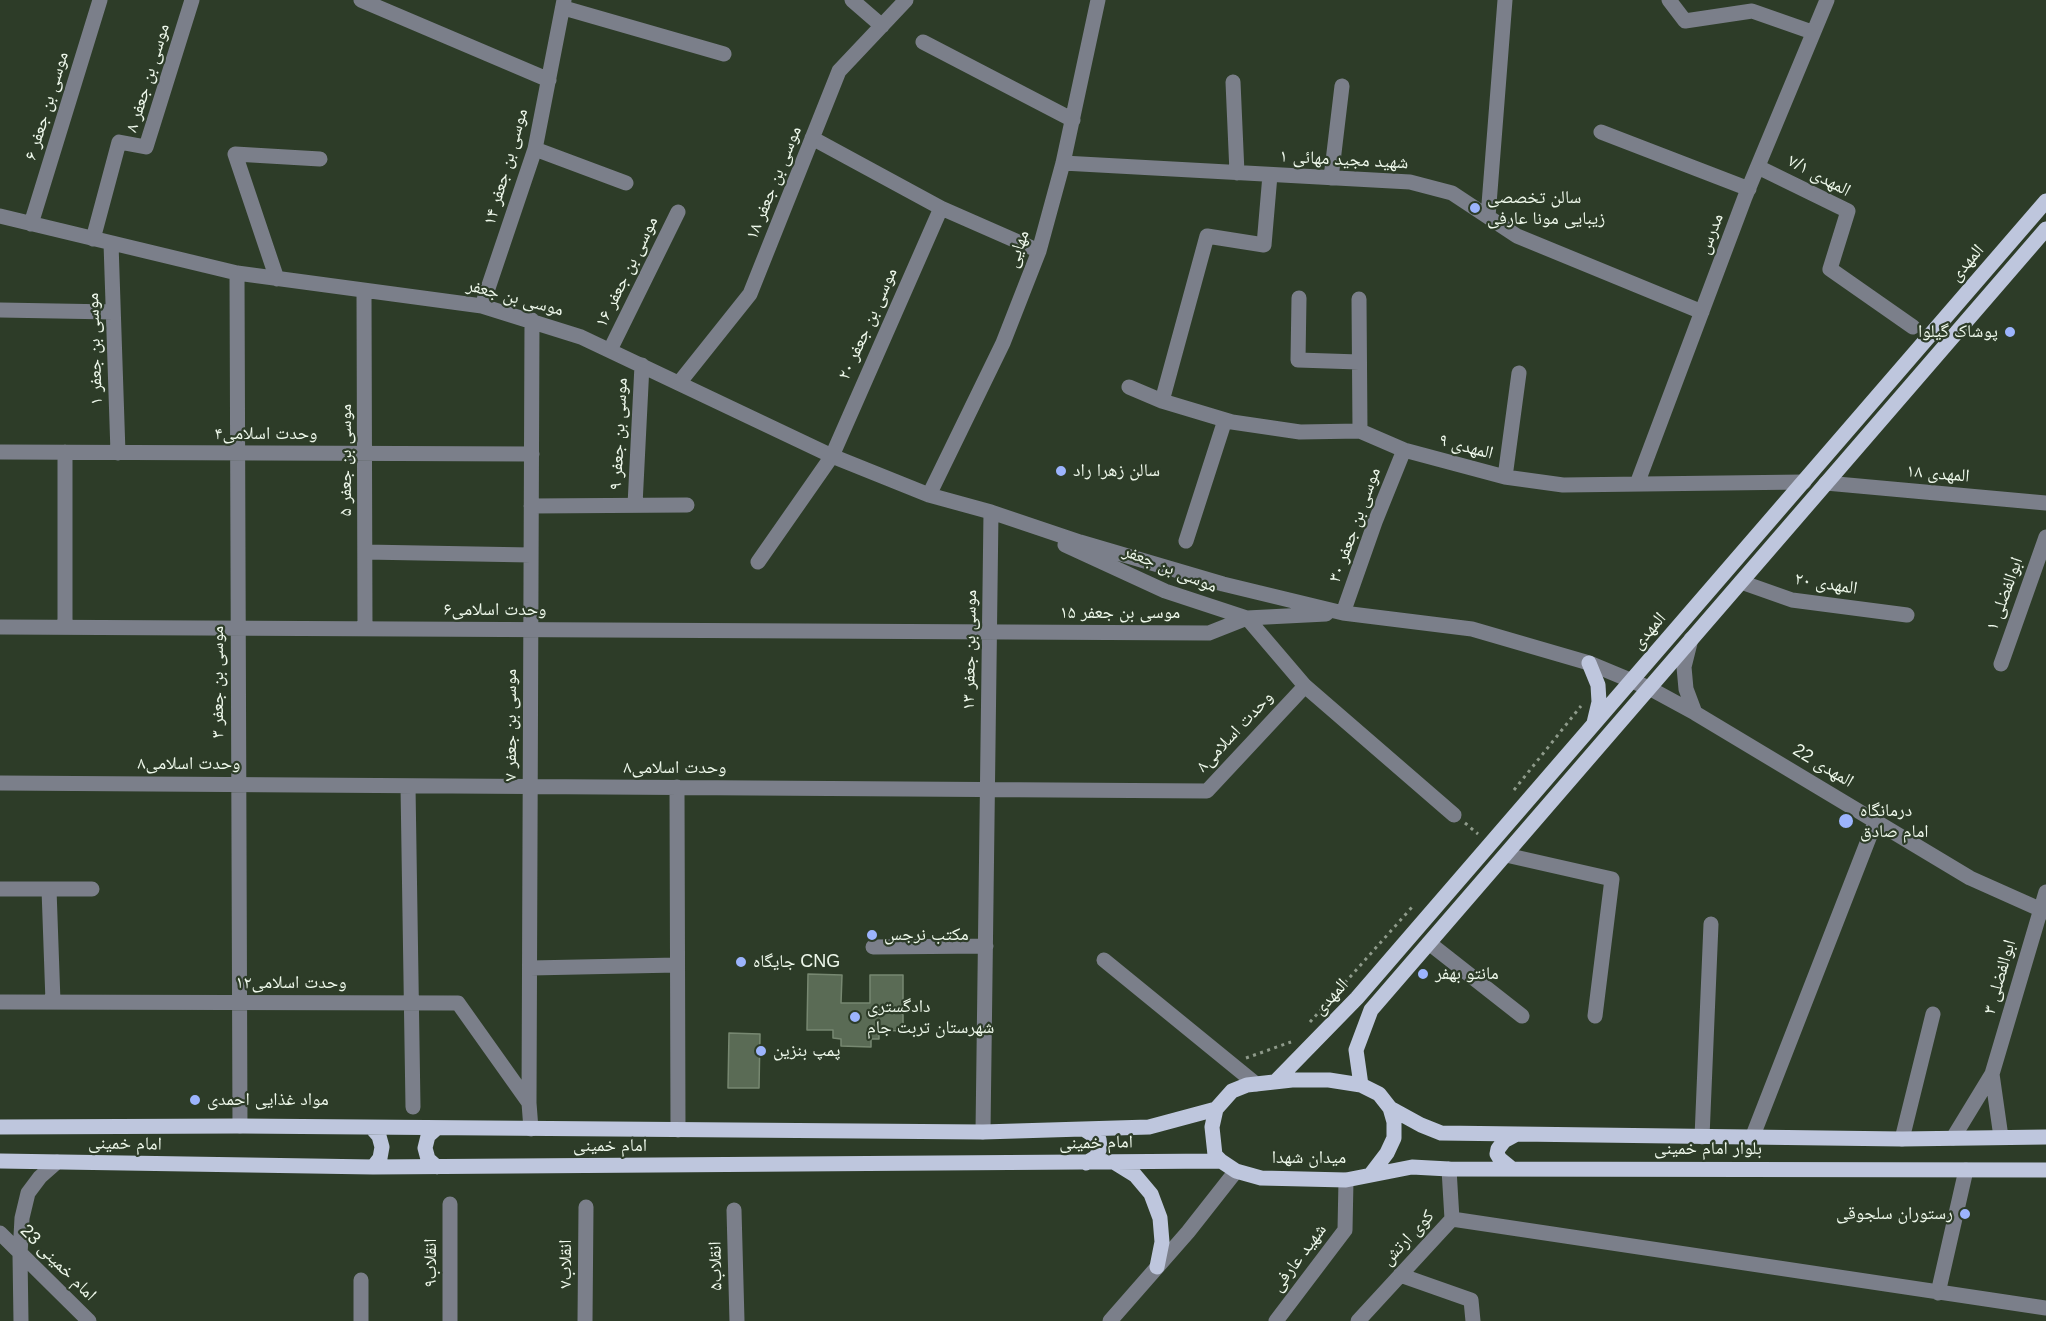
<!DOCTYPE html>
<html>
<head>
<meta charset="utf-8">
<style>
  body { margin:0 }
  canvas { display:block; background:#2d3c28 }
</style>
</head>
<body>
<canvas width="2046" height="1321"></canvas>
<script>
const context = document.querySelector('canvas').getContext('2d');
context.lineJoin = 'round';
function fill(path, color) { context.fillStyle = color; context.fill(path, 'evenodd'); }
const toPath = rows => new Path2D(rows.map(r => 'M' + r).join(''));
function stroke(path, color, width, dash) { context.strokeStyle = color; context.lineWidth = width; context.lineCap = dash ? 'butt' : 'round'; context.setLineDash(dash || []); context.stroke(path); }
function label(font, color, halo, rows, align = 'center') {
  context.font = font + ' Helvetica,"Noto Naskh Arabic",sans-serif'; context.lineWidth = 4.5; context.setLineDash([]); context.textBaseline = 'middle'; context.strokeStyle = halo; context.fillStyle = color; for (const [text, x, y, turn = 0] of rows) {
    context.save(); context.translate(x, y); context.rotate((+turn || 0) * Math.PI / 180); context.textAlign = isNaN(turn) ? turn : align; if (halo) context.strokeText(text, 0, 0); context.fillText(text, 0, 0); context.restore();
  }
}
const building = toPath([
  [808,974,842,975,841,1003,870,1003,870,975,903,975,903,1031,879,1030,879,1039,871,1039,871,1047,841,1046,841,1039,833,1038,833,1030,807,1030,808,974],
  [729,1033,760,1034,759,1088,728,1088,729,1033]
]);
fill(building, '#5a6b55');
stroke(building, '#778871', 1.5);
stroke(toPath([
  [1514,790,1581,706],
  [1465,823,1478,834],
  [1310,1022,1413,906],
  [1246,1058,1291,1042]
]), '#8f9b8b', 3, [3, 4.5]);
stroke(toPath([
  [361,0,549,80],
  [852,0,882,26],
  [1669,0,1685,21,1752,11,1812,32],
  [564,8,724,54],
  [923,42,1073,120],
  [1233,82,1237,173],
  [1601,132,1749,189],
  [812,138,941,208,1039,251],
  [535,149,626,183],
  [1063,163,1410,182,1452,193,1517,236,1702,312],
  [1758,167,1848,211,1830,269,1913,327],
  [1331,178,1342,86],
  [0,216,237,273,482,306,581,337,832,456,929,495,991,512,1080,542,1223,584,1343,613,1472,629,1589,663,1649,688,1695,713,1970,878,2046,912],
  [1488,217,1505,0],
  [31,224,100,0],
  [93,239,119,142,146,147,192,0],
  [111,243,118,453],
  [237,273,240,1126],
  [277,279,235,154,320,159],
  [364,291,365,629],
  [1299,298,1298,360,1359,362],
  [1359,299,1360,431],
  [482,306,535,149,564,0],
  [0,310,113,312],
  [610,350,678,212],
  [679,383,750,294,839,71,906,0],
  [1129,387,1162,401,1232,422,1300,432,1360,431,1404,450,1505,477,1563,485,1804,482],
  [1162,401,1207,236,1264,245,1270,175],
  [0,452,532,454],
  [1505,477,1519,373],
  [1826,483,2046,503],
  [1637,484,1745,197,1827,0],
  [929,495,1003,343,1039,251,1063,163,1098,0],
  [635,505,642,365],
  [531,506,687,505],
  [1186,541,1225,420],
  [1065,545,1165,591,1247,618,1326,614],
  [365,552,531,555],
  [758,562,832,456,941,208],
  [1741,582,1792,600,1907,615],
  [1343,613,1375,522,1404,450],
  [0,627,1209,633,1247,618,1305,686,1454,815],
  [65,627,65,452],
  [1691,639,1684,667,1686,689,1695,713],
  [2001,664,2046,537],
  [0,783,1207,791,1305,686],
  [408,786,413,1107],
  [677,787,678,1130],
  [1506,855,1612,879,1595,1016],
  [0,889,92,889],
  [49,889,53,1002],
  [1429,943,1522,1016],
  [873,947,986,946],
  [1104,960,1256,1084],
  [530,968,677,965],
  [0,1002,458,1003,529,1103],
  [1992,1074,2001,1137],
  [531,1129,529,1103,532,320],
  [983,1132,991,512],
  [1702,1137,1711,924],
  [1752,1138,1876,820],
  [1953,1138,1992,1074,2046,892],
  [1902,1139,1933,1014],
  [734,1210,737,1321],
  [1452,1219,2046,1308],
  [0,1233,89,1321],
  [1400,1275,1471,1300,1473,1321],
  [1938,1293,1966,1170],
  [21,1321,20,1255,22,1218,28,1193,40,1177,57,1162],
  [361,1321,361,1280],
  [450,1321,450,1204],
  [585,1321,586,1207],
  [1110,1321,1188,1232,1236,1171],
  [1276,1321,1345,1230,1346,1180],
  [1358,1321,1452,1219,1449,1169]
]), '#7b7f8a', 15);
stroke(toPath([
  [1589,663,1598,685,1599,702,1594,723],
  [1276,1081,1357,998,2046,201],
  [1361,1085,1356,1050,1371,1010,2046,229],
  [1390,1108,1421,1125,1441,1133,1902,1139,2046,1137],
  [0,1127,240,1126,983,1132,1149,1127,1216,1109],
  [372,1128,379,1136,382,1147,380,1158,373,1167],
  [437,1128,428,1136,425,1148,428,1159,437,1167],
  [1085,1130,1099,1139,1100,1148,1096,1157,1086,1163],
  [0,1161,373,1167,1221,1161],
  [1114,1162,1135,1175,1151,1194,1160,1218,1162,1242,1157,1267],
  [1511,1168,1500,1159,1497,1154,1498,1149,1504,1141,1515,1135],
  [1371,1174,1387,1153,1394,1138,1394,1122,1390,1108,1379,1094,1361,1085,1329,1080,1292,1080,1247,1085,1232,1091,1216,1109,1212,1127,1215,1155,1221,1161,1236,1171,1261,1178,1346,1180,1412,1167,1449,1169,2046,1170]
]), '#bec6dd', 15);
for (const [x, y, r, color] of [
  [1475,208,6,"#9cb4fd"],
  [2010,332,6,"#9cb4fd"],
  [1061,471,6,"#9cb4fd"],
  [1846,821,8,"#9cb4fd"],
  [872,935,6,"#9cb4fd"],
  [741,962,6,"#9cb4fd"],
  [1423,974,6,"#9cb4fd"],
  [855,1017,6,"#9cb4fd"],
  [761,1051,6,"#9cb4fd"],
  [195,1100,6,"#9cb4fd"],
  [1965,1214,6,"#9cb4fd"]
]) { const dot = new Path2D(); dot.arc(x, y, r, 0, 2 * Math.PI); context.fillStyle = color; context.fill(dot); stroke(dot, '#2d3c28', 2); }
label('18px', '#eef8eb', '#2d3c28', [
  ["موسی بن جعفر ۸",148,78,-73],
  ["موسی بن جعفر ۶",47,106,-73],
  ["شهید مجید مهائی ۱",1344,160,3],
  ["موسی بن جعفر ۱۴",506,167,-74],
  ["المهدی ۷/۱",1819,176,28],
  ["موسی بن جعفر ۱۸",774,183,-68],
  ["مدرس",1711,234,-69],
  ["مهایی",1018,249,-71],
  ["المهدی",1967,263,-49],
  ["موسی بن جعفر ۱۶",627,272,-64],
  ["موسی بن جعفر",515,298,15],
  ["موسی بن جعفر ۲۰",868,324,-66],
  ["موسی بن جعفر ۱",95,349,-92],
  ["وحدت اسلامی۴",266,434],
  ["موسی بن جعفر ۹",619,434,-87],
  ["المهدی ۹",1466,447,15],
  ["موسی بن جعفر ۵",346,460,-90],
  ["المهدی ۱۸",1938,474,5],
  ["موسی بن جعفر ۳۰",1355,525,-70],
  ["موسی بن جعفر",1170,569,22],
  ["المهدی ۲۰",1826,584,9],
  ["ابوالفضلی ۱",2005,594,-70],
  ["وحدت اسلامی۶",495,610],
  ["موسی بن جعفر ۱۵",1120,613],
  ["المهدی",1649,631,-49],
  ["موسی بن جعفر ۱۳",970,650,-89],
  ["موسی بن جعفر ۳",218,682,-90],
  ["موسی بن جعفر ۷",511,725,-90],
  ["وحدت اسلامی۸",1235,732,-47],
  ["وحدت اسلامی۸",189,764],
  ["المهدی 22",1823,766,31],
  ["وحدت اسلامی۸",675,768],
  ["ابوالفضلی ۳",2000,977,-74],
  ["وحدت اسلامی۱۲",291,983],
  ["المهدی",1331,997,-47],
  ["امام خمینی",1096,1143,-1],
  ["امام خمینی",125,1144,1],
  ["امام خمینی",610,1146],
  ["بلوار امام خمینی",1708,1149],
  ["میدان شهدا",1309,1158],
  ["کوی ارتش",1408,1238,-47],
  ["شهید عارفی",1299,1258,-53],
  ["امام خمینی 23",58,1263,45],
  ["انقلاب۹",431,1263,-90],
  ["انقلاب۷",566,1264,-90],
  ["انقلاب۵",716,1266,-91]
]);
label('18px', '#eef8eb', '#2d3c28', [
  ["سالن تخصصی",1487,198],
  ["زیبایی مونا عارفی",1487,219],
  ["پوشاک گیلوا",1998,332,"right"],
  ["سالن زهرا راد",1073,471],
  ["درمانگاه",1860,811],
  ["امام صادق",1860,832],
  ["مكتب نرجس",884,935],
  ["جایگاه CNG",753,962],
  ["مانتو بهفر",1435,974],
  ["دادگستری",867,1007],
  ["شهرستان تربت جام",867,1028],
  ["پمپ بنزین",773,1051],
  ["مواد غذایی احمدی",207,1100],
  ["رستوران سلجوقی",1953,1214,"right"]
], 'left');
</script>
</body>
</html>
